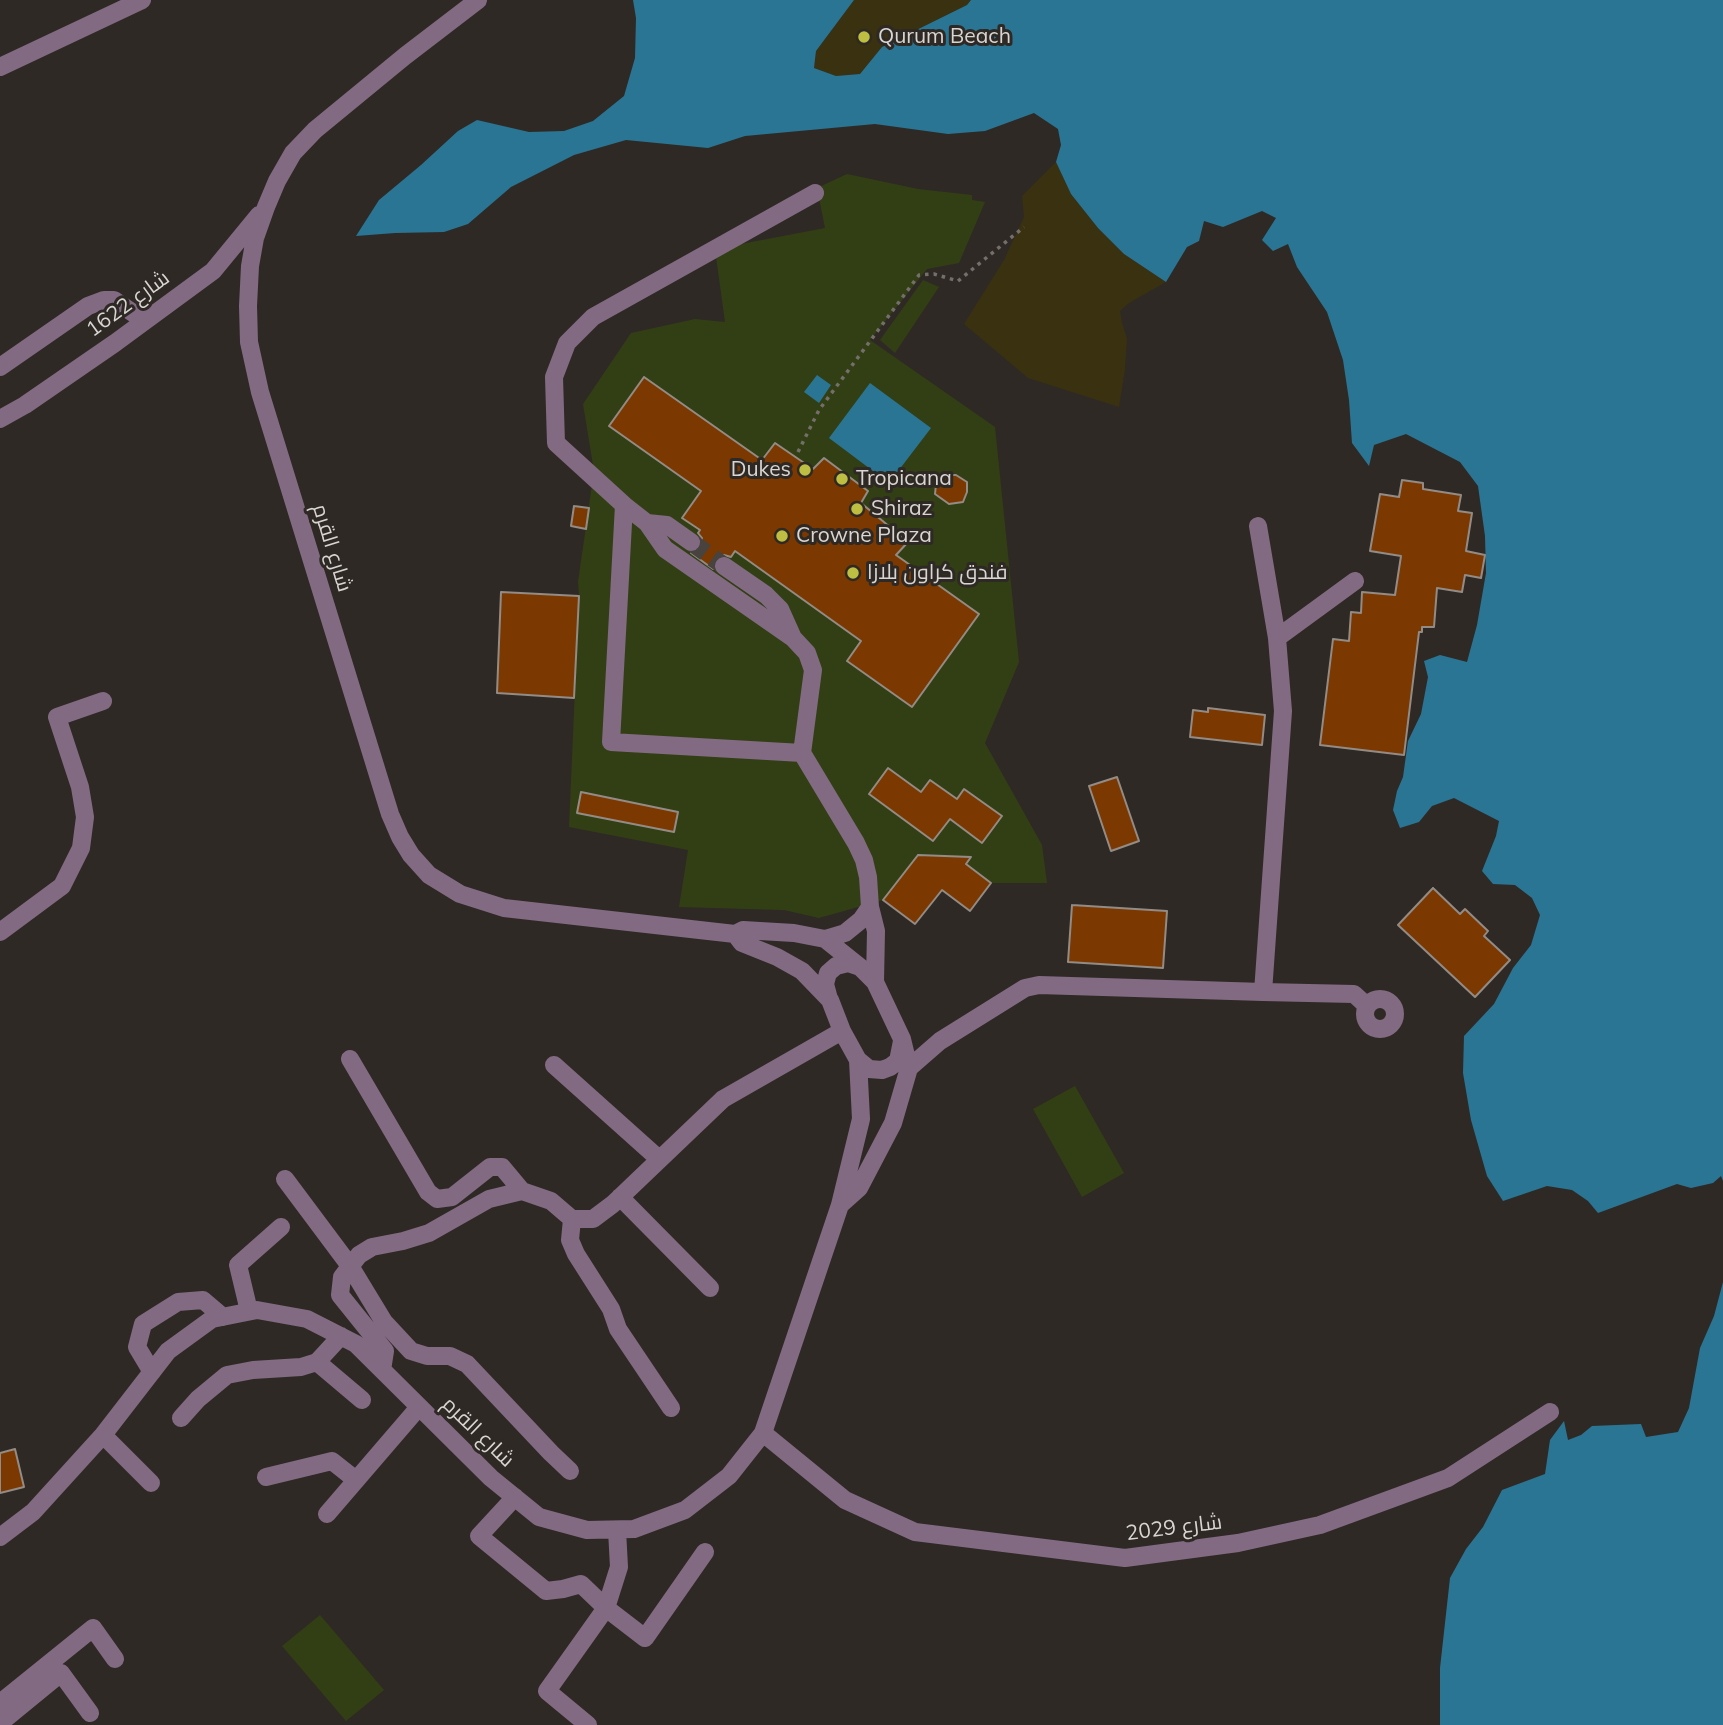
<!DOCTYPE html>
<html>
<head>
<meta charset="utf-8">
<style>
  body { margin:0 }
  canvas { display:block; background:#2e2924 }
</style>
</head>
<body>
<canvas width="1723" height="1725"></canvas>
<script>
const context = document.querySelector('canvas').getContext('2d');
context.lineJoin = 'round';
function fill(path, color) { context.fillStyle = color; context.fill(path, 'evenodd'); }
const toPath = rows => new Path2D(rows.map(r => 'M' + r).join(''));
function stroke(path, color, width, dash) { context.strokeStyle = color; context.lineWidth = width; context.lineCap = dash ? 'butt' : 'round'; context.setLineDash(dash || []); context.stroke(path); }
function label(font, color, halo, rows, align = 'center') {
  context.font = font + ' Mulish,Cairo,sans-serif'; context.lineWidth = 6; context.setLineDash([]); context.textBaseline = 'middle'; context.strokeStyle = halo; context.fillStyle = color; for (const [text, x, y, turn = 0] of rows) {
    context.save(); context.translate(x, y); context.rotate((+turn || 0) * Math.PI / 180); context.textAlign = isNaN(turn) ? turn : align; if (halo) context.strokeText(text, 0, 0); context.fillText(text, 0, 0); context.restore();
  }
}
fill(toPath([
  [847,174,918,189,972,195,972,200,985,202,959,263,927,269,870,340,995,427,1019,662,985,743,1042,845,1047,883,991,883,957,857,918,855,883,900,819,918,784,910,679,907,688,850,569,827,579,596,578,582,594,471,583,404,631,333,695,319,725,322,715,249,825,228,817,188],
  [923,280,939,287,895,353,880,340],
  [1075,1086,1124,1173,1082,1197,1033,1109],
  [320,1615,384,1690,346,1721,282,1646]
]), '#323f14');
fill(toPath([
  [854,0,971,0,967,5,882,47,860,74,836,76,814,68,816,51],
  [1056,162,1071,194,1098,228,1124,254,1166,282,1129,303,1120,311,1122,323,1127,339,1125,369,1119,407,1028,378,964,324,1004,260,1024,217,1022,196]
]), '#393110');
fill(toPath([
  [633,0,854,0,816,51,814,68,836,76,860,74,882,47,967,5,971,0,1723,0,1723,1181,1721,1176,1713,1183,1691,1188,1677,1184,1598,1213,1588,1201,1572,1190,1547,1186,1503,1201,1487,1176,1471,1120,1463,1073,1464,1036,1494,1004,1513,968,1531,945,1540,915,1532,898,1515,885,1493,884,1482,871,1496,836,1499,821,1454,798,1432,806,1419,822,1400,828,1393,810,1397,791,1403,777,1408,741,1421,714,1428,677,1424,661,1440,655,1467,662,1477,625,1486,573,1485,536,1478,486,1460,462,1406,434,1374,445,1369,466,1352,443,1349,400,1343,360,1327,312,1297,267,1288,244,1273,251,1262,240,1276,218,1262,211,1223,227,1204,221,1199,241,1187,247,1166,282,1124,254,1098,228,1071,194,1056,162,1061,145,1058,129,1034,113,985,131,948,134,875,124,745,136,708,148,626,140,574,155,511,187,468,224,444,232,395,233,356,236,379,200,421,165,458,131,477,120,529,132,564,131,593,121,624,96,635,58,636,18],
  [817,375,831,385,819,403,804,392],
  [870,383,931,428,889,483,829,438],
  [1723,1282,1723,1725,1440,1725,1440,1668,1450,1578,1466,1549,1483,1527,1502,1490,1545,1474,1550,1440,1564,1421,1568,1440,1581,1435,1592,1426,1641,1424,1646,1437,1678,1432,1689,1408,1700,1348,1714,1316]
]), '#2a7594');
const building = toPath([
  [644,377,762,460,775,443,813,469,824,458,868,491,861,503,908,542,896,555,979,614,912,707,847,661,861,641,735,551,731,557,724,555,719,556,714,560,713,569,691,553,696,552,701,548,702,538,698,533,700,530,682,518,701,491,609,426,644,377],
  [945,475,956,475,967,482,967,492,963,502,949,504,935,494,936,484,945,475],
  [1402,480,1423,483,1423,489,1461,495,1458,511,1472,513,1466,551,1485,555,1481,578,1465,575,1462,592,1437,588,1434,627,1422,627,1422,632,1419,632,1404,755,1320,745,1333,639,1349,641,1351,612,1361,613,1362,592,1395,595,1401,556,1370,551,1380,494,1399,497,1402,480],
  [574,506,589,508,586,529,571,526,574,506],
  [501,592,579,596,574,698,497,693,501,592],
  [1208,708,1265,715,1262,745,1190,737,1193,710,1208,712,1208,708],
  [888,768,921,792,930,780,957,799,964,789,1002,816,982,843,950,819,933,841,869,794,888,768],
  [1117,777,1139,841,1111,851,1089,786,1117,777],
  [581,792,678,812,674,832,577,813,581,792],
  [918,855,971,857,966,864,991,883,970,911,942,890,915,924,883,900,918,855],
  [1433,888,1460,914,1465,909,1488,931,1484,936,1510,960,1475,997,1398,925,1433,888],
  [1072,905,1167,911,1163,968,1068,962,1072,905],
  [15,1449,24,1487,0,1493,0,1453,15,1449]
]);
fill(building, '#7b3901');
stroke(building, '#938b86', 2);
stroke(toPath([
  [691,542,724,566]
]), '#48433e', 18, [18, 9]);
stroke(toPath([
  [798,452,819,410,919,275,934,274,958,281,1024,227]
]), '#746f6b', 3.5, [3.5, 5]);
stroke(toPath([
  [478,0,405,56,315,130,293,153,277,181,266,207,255,238,250,266,248,306,249,342,260,392,390,814,400,837,411,855,429,875,460,894,504,908,735,934,743,930,794,933,825,939,860,967,875,982,902,1039,909,1068,893,1123,859,1188,840,1205],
  [0,67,142,0],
  [0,367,88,306,104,300,114,300,145,321],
  [0,419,25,405,115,343,213,271,259,215],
  [624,505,556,443,554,377,567,343,593,317,815,193],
  [647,523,667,525,691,542],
  [1258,526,1277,638],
  [724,566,766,595,780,609,793,638],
  [802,753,611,742,624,505,647,523,665,549,793,638,807,653,813,670,802,753,856,843,864,860,868,877,870,907,876,931,875,982],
  [0,932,62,886,81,848,85,817,80,787,57,717,103,701],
  [825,939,845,933,861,920,870,907],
  [1263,992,1354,994,1367,1006],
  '1365 1014a15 15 0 1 1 30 0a15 15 0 1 1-30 0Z',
  [829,999,825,984,828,973,836,966,848,963,860,967],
  [350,1059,428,1192,437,1199,452,1197,490,1167,502,1167,522,1191],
  [858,1060,869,1069,882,1070,890,1067,898,1061,902,1041],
  [554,1065,659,1159],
  [909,1068,940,1041,1025,988,1039,985,1263,992,1283,711,1277,638,1355,581],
  [285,1179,350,1266,384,1322,411,1351,427,1356,450,1356,467,1364,551,1453,570,1471],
  [620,1197,710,1288],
  [572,1219,570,1240,576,1254,611,1309,618,1329,671,1408],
  [249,1311,238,1265,281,1227],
  [317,1362,362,1400],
  [382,1370,385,1351,340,1295,342,1277,359,1255,372,1247,403,1241,429,1233,489,1199,522,1191,551,1201,572,1219,593,1219,613,1204,723,1099,842,1031],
  [152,1372,137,1347,143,1324,178,1302,203,1300,223,1317],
  [181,1418,198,1399,227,1375,253,1370,301,1367,317,1362,341,1336],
  [763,1433,845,1500,915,1532,1125,1558,1238,1543,1320,1525,1448,1478,1550,1412],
  [103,1435,151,1483],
  [266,1477,332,1461,356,1480],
  [515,1497,479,1536,546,1591,563,1589,581,1584,606,1608,645,1638,705,1552],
  [327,1514,419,1407],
  [0,1537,33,1512,103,1435,168,1351,212,1319,257,1310,307,1319,356,1344,491,1478,539,1517,587,1530,634,1529,685,1510,729,1476,763,1433,840,1205,861,1119,858,1060,842,1031,830,1000,802,971,777,957,742,943,735,934],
  [0,1703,93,1628,115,1659],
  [0,1723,61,1673,90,1713],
  [588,1725,547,1691,606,1608,619,1567,617,1530]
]), '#826a83', 18);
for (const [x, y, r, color] of [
  [864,37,7,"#bebe42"],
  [805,470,7,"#bebe42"],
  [842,479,7,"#bebe42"],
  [857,509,7,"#bebe42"],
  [782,536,7,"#bebe42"],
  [853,573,7,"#bebe42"]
]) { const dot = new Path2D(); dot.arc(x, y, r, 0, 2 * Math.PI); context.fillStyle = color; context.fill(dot); stroke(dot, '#2e2924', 2.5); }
label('21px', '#d9d5d2', '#2e2924', [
  ["Qurum Beach",878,37],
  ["Dukes",791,470,"right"],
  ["Tropicana",856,479],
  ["Shiraz",871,509],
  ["Crowne Plaza",796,536],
  ["فندق كراون بلازا",867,573]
], 'left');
label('21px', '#d9d5d2', '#2e2924', [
  ["1622 شارع",128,304,-36],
  ["شارع القرم",332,548,73],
  ["شارع القرم",478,1432,44],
  ["2029 شارع",1174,1528,-7]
]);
</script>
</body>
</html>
